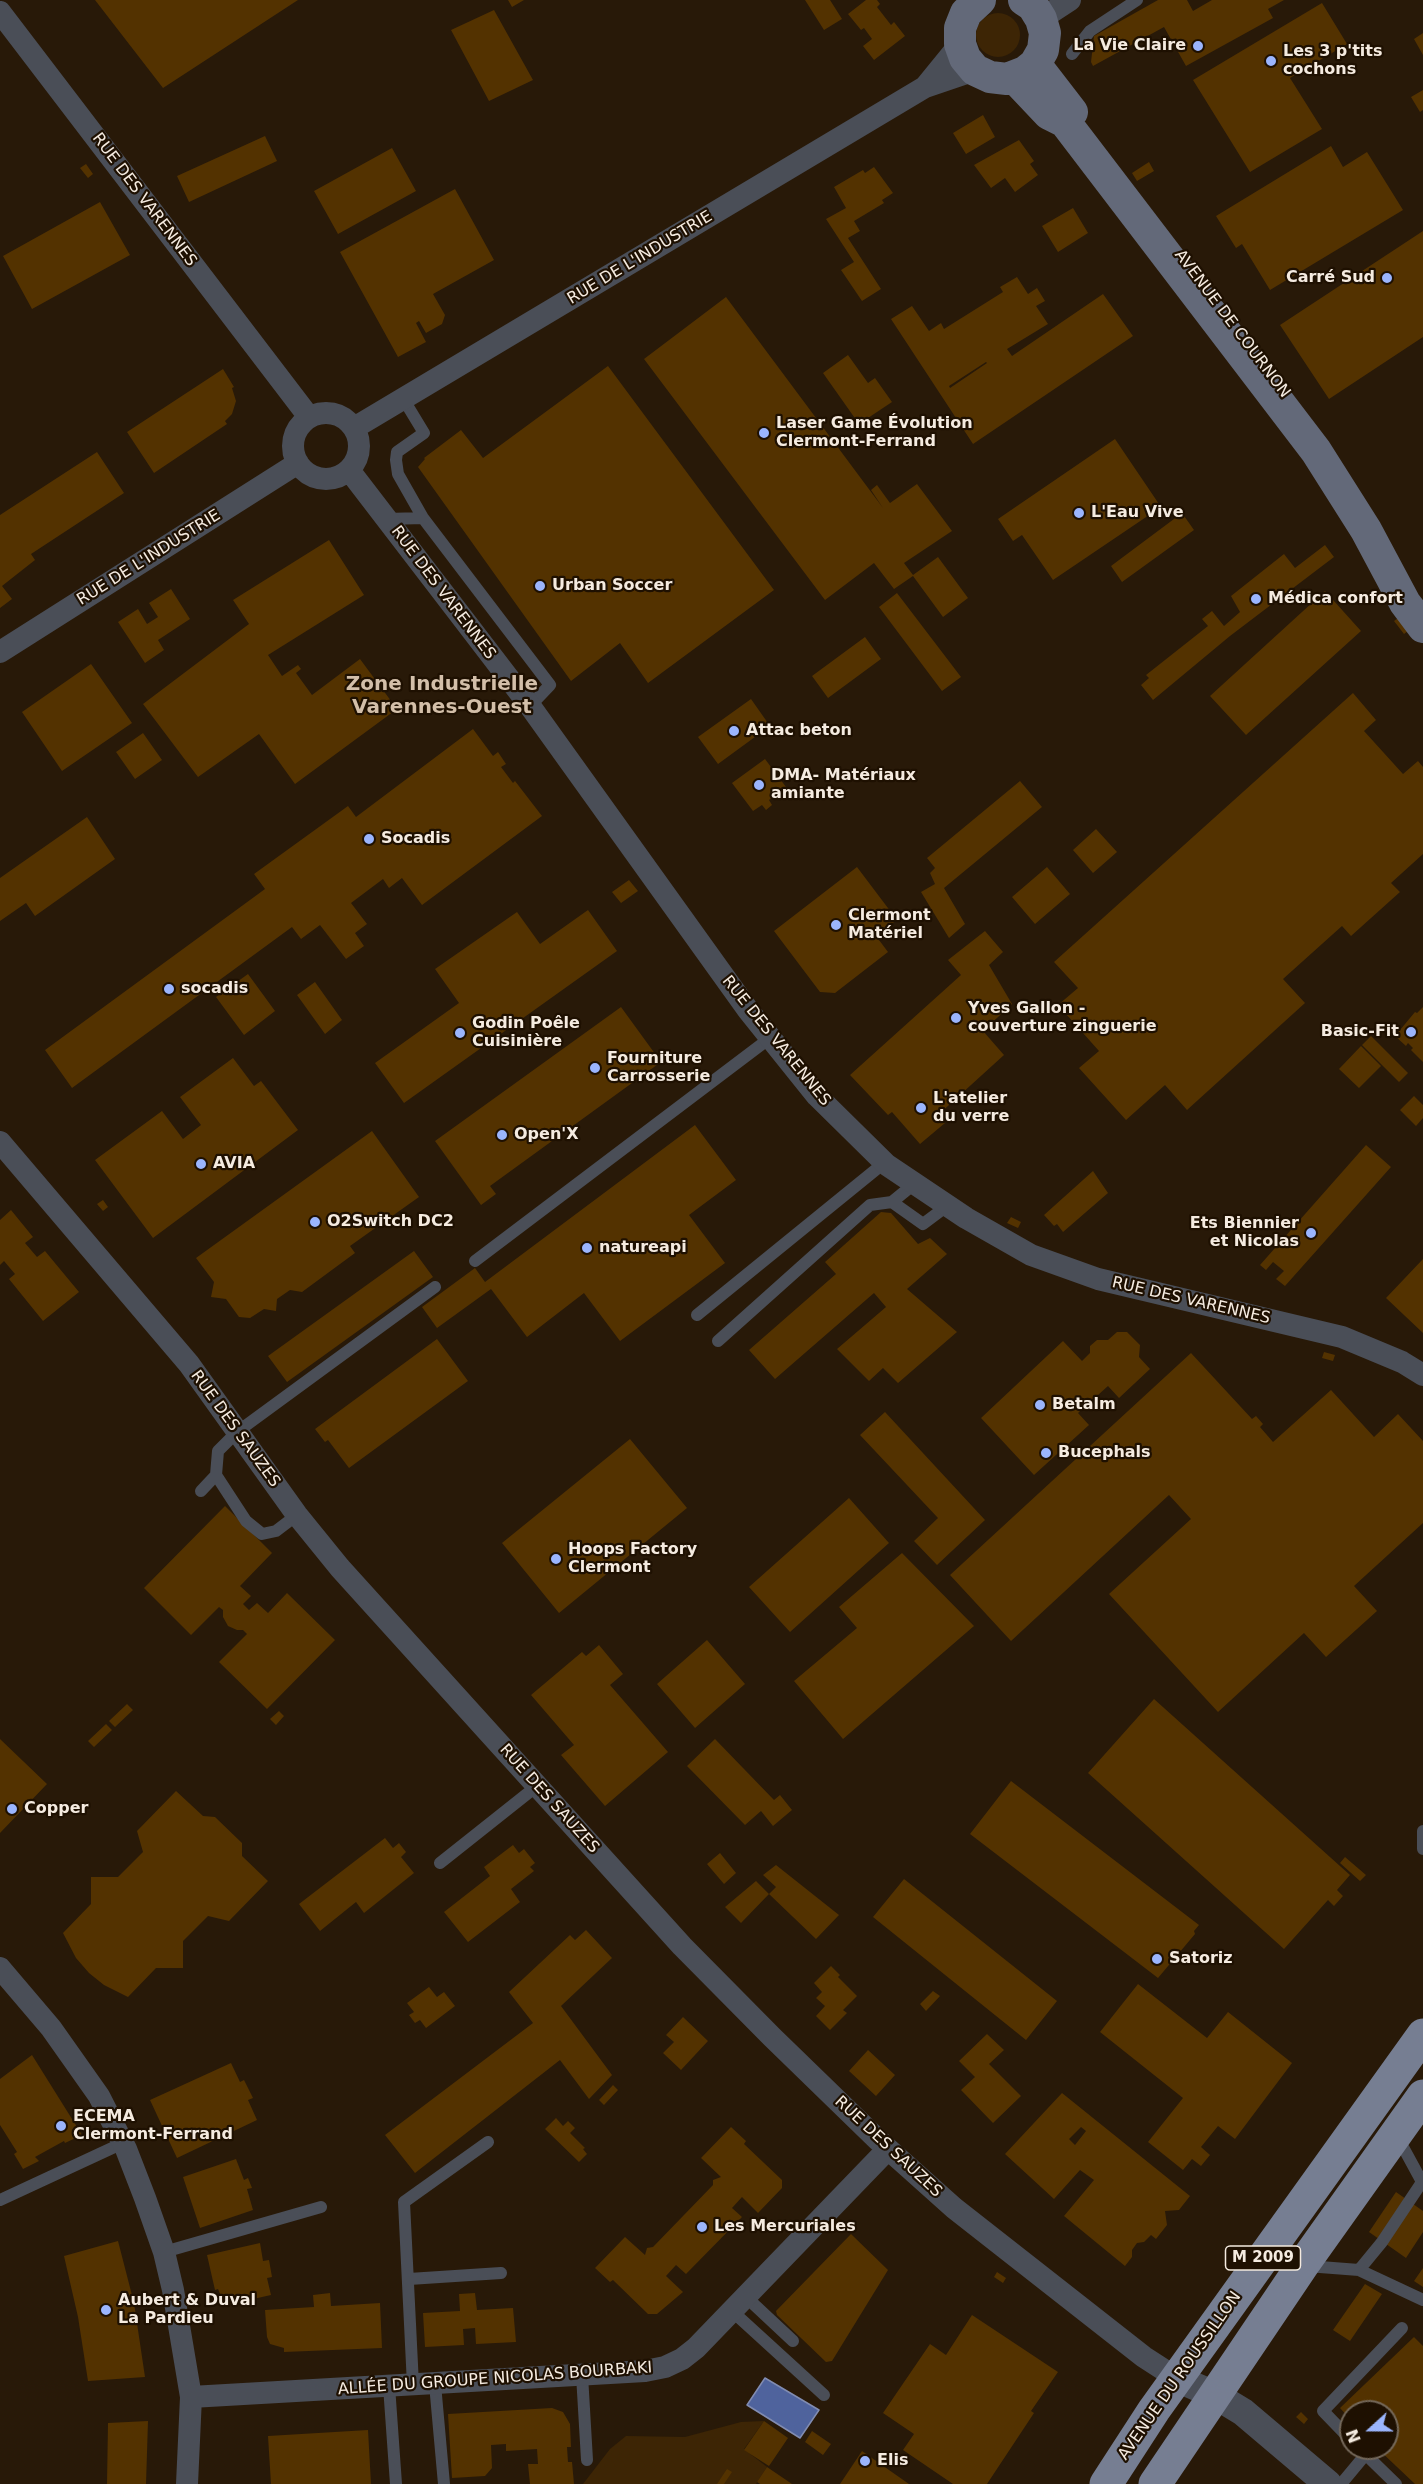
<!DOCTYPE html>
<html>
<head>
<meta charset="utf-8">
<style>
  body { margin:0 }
  #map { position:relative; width:1423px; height:2484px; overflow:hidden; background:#281908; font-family:"DejaVu Sans",sans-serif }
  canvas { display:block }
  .north { position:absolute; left:1339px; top:2400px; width:60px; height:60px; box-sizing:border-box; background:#1e1001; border:2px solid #74685a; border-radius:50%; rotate:249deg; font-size:16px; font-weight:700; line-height:24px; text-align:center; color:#f5ebe0 }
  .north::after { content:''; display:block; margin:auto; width:21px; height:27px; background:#9bb5fd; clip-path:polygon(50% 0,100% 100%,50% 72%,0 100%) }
</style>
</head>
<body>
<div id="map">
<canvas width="1423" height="2484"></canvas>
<div class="north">N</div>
</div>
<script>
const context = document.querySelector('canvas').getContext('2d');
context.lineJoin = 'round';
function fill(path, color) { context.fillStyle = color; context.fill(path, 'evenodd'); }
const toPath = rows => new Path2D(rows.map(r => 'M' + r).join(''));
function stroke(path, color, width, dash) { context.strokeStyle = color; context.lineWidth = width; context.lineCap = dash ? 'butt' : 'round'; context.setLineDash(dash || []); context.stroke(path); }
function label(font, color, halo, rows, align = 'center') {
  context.font = font + ' "DejaVu Sans",sans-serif'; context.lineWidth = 4.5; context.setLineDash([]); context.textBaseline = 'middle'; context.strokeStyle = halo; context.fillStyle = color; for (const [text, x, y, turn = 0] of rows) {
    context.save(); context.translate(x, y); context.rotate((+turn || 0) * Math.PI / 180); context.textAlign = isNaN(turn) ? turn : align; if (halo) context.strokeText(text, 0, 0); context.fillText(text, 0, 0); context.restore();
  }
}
fill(toPath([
  '976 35a22 22 0 1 1 44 0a22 22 0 1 1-44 0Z',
  [764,2421,744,2449,767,2467,756,2484,583,2484,610,2449,626,2436,685,2437,741,2422]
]), '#3d2505');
const water = toPath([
  [765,2378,819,2410,800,2438,747,2405,765,2378]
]);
fill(water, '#4f639d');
stroke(water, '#818cb1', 1.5);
fill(toPath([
  [95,0,298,0,163,88],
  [508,0,524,0,512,7],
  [805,0,830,0,842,19,824,30],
  [866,0,877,0,880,4,877,7,891,25,894,22,905,36,874,60,863,46,872,39,864,28,861,30,848,14],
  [1158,0,1187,0,1193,11,1212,0,1284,0,1268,9,1273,18,1186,66,1164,27,1093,66,1091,62,1094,36],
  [1322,3,1347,44,1290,78,1322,129,1250,172,1193,80],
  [494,10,533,80,489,101,451,30],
  [1423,33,1423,55,1414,39],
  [1423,90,1423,110,1420,112,1411,97],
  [983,115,995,137,966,154,953,133],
  [265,136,277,161,189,202,177,176],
  [1019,140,1034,161,1030,164,1038,175,1015,192,1005,178,991,188,974,165],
  [1331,146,1343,167,1367,152,1403,210,1270,290,1242,244,1236,248,1216,216],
  [392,148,416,191,338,234,314,191],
  [1149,162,1154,171,1137,181,1132,173],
  [86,164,93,174,88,178,80,168],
  [874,167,893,193,882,200,884,203,854,221,860,231,848,238,881,289,862,301,841,270,854,262,826,219,846,208,834,187,863,170,865,173],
  [455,189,494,260,433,294,445,315,442,324,426,333,419,321,416,323,426,342,398,357,340,252],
  [100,202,130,255,32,309,3,256],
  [1073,208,1088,233,1058,252,1042,226],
  [1423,231,1423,337,1329,399,1280,325],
  [1017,277,1028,294,1037,288,1045,301,1036,306,1048,324,1007,349,1012,356,1103,294,1133,336,973,444,891,319,912,306,929,331,941,323,944,329,1003,292,1000,287],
  [986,362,987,363,950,388,949,386],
  [726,297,883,508,871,490,877,485,890,503,917,484,952,531,904,563,913,575,938,557,968,598,943,617,913,576,894,589,874,563,825,600,644,359],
  [848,355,868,383,875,378,892,402,859,424,823,373],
  [608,366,774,590,648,683,620,643,571,681,418,467,425,459,424,458,461,430,483,458],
  [223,369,234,387,232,388,236,401,232,414,225,421,227,424,154,473,127,432],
  [1115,439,1161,507,1053,580,1022,535,1013,541,998,519],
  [97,452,124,493,31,554,35,560,2,586,12,599,0,608,0,515],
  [1182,513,1194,530,1122,582,1111,566],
  [329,540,364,595,268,655,282,676,298,665,301,669,296,673,312,695,360,659,397,709,295,784,259,734,198,777,143,704,249,624,233,600],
  [1325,545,1334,557,1230,636,1153,700,1141,685,1149,678,1146,675,1208,626,1202,619,1212,611,1224,626,1240,612,1231,596,1284,554,1295,568],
  [171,589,190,619,158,640,164,650,145,663,118,622,138,609,147,624,158,617,149,603],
  [1325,591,1361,631,1246,735,1210,696],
  [897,593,961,677,942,691,879,607],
  [1402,615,1412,628,1404,634,1394,621],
  [865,637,881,659,828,698,812,676],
  [91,664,132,723,62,771,22,712],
  [1353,693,1376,720,1364,731,1403,774,1418,761,1423,767,1423,854,1391,883,1400,892,1351,936,1342,926,1283,979,1305,1003,1187,1110,1165,1085,1126,1120,1079,1068,1099,1051,1058,1005,1078,988,1054,962],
  [751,699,770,726,718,764,698,737],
  [473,729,493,756,498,752,506,764,501,767,513,783,515,781,542,816,422,905,402,878,389,888,383,879,351,903,367,924,355,933,364,946,346,959,320,925,301,939,292,927,72,1088,45,1050,265,889,254,874,348,806,356,817],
  [143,733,162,760,135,779,116,752],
  [765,759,786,787,769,800,772,805,766,810,762,805,753,811,732,783],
  [1020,781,1042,807,944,888,965,924,949,938,921,892,935,884,930,873,935,868,927,858],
  [87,817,115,859,35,916,26,903,0,921,0,878],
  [1096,829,1117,852,1093,873,1073,850],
  [857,867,897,920,876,936,888,952,835,993,820,992,774,931],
  [1047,867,1070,894,1035,924,1012,897],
  [629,880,638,891,621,903,612,892],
  [588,910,617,951,404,1103,375,1063,459,1003,435,969,517,912,540,944],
  [985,931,1003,952,989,965,1012,1004,983,1031,1004,1055,938,1115,945,1123,920,1144,892,1112,888,1115,850,1075,961,975,948,960],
  [248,974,275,1011,244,1035,216,997],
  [315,982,342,1020,325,1034,297,995],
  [621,1007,661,1062,490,1186,496,1194,481,1205,435,1141],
  [1423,1007,1423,1062,1411,1050,1413,1048,1408,1043,1406,1046,1395,1036,1415,1012,1417,1013],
  [1371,1036,1408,1073,1399,1082,1362,1045],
  [1361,1046,1381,1066,1359,1088,1339,1069],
  [233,1058,254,1086,261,1081,298,1130,153,1238,95,1160,162,1111,183,1139,201,1125,180,1097],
  [1414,1096,1423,1105,1423,1118,1416,1126,1400,1110],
  [695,1125,736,1180,689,1215,725,1263,620,1341,584,1293,527,1337,491,1289,437,1328,422,1307,475,1268,485,1282],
  [372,1131,419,1197,350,1246,355,1253,302,1292,290,1290,277,1299,276,1311,264,1309,250,1318,239,1317,226,1299,211,1297,214,1282,196,1258],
  [1366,1145,1391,1167,1285,1286,1276,1279,1284,1271,1273,1262,1266,1270,1260,1265],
  [1093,1171,1108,1193,1063,1232,1057,1224,1054,1226,1044,1215],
  [103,1200,108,1207,103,1211,97,1204],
  [11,1210,33,1237,25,1243,37,1257,45,1251,79,1292,43,1321,9,1279,15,1274,4,1261,0,1265,0,1220],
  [881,1212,891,1213,918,1244,930,1238,947,1254,907,1289,957,1332,898,1383,883,1368,869,1381,837,1349,886,1307,874,1293,775,1379,749,1350,836,1274,825,1262],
  [1011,1217,1021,1222,1018,1228,1007,1223],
  [414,1251,433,1277,287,1382,268,1356],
  [1423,1259,1423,1333,1386,1298],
  [1117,1332,1127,1332,1140,1345,1139,1357,1150,1369,1119,1398,1108,1386,1078,1413,1089,1425,1034,1475,981,1418,1063,1341,1082,1361,1090,1353,1090,1346,1097,1340,1108,1340],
  [437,1339,468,1381,349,1468,328,1440,325,1442,315,1429],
  [1324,1352,1335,1355,1333,1361,1322,1358],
  [1191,1353,1252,1419,1256,1416,1263,1424,1260,1427,1273,1442,1331,1390,1374,1437,1398,1414,1423,1441,1423,1523,1354,1586,1377,1611,1326,1657,1304,1633,1218,1712,1109,1594,1191,1519,1169,1495,1011,1641,950,1575],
  [885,1412,985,1520,937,1565,914,1541,938,1518,860,1435],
  [630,1439,687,1508,559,1613,502,1543],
  [849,1498,889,1543,790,1632,749,1587],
  [225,1506,272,1553,240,1586,251,1596,243,1604,249,1610,257,1603,268,1613,287,1593,335,1640,267,1709,219,1662,247,1634,243,1630,237,1630,228,1626,223,1617,223,1610,219,1607,191,1635,144,1588],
  [902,1553,974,1626,843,1739,794,1681,857,1628,839,1607],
  [707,1640,745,1684,695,1728,657,1684],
  [599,1645,623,1674,610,1685,668,1752,605,1806,561,1755,574,1745,531,1695,582,1652,586,1656],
  [1154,1699,1350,1875,1337,1890,1343,1896,1334,1906,1328,1900,1284,1949,1088,1773],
  [127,1704,133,1710,115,1727,109,1721],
  [279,1711,284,1716,276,1725,270,1719],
  [106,1724,112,1730,94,1747,88,1741],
  [0,1739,47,1784,0,1833],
  [715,1739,774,1800,780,1795,792,1810,773,1826,761,1811,745,1825,687,1766],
  [1011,1781,1199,1925,1194,1931,1195,1934,1158,1978,970,1834],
  [176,1791,203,1816,215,1817,242,1843,242,1856,268,1881,229,1921,208,1916,183,1941,183,1968,156,1968,128,1997,104,1985,89,1973,76,1958,63,1933,91,1904,91,1877,118,1877,143,1852,137,1831],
  [385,1838,393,1848,399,1843,406,1852,401,1857,414,1873,364,1913,356,1902,320,1931,299,1904],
  [513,1845,519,1853,524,1849,535,1863,530,1867,534,1871,511,1889,520,1902,468,1942,444,1912,490,1876,484,1867],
  [720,1853,736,1873,724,1884,707,1864],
  [1345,1857,1366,1875,1360,1881,1340,1863],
  [776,1865,839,1915,816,1939,769,1894,776,1887,763,1875],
  [904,1879,1057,2001,1026,2040,873,1917],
  [756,1881,769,1894,741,1923,725,1907],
  [586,1930,612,1958,561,2006,612,2075,589,2099,560,2060,415,2173,385,2135,533,2023,509,1992,570,1935,575,1940],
  [831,1966,840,1975,838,1977,857,1996,843,2010,847,2013,830,2030,816,2016,825,2006,816,1998,822,1992,814,1983],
  [1138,1984,1207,2038,1228,2012,1292,2063,1235,2139,1218,2126,1201,2147,1210,2155,1201,2166,1192,2159,1183,2170,1148,2142,1183,2098,1100,2032],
  [429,1987,437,1997,444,1992,455,2006,426,2028,420,2020,415,2023,409,2015,414,2012,407,2003],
  [933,1991,940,1996,926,2011,920,2004],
  [683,2017,708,2041,681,2070,663,2053,674,2042,666,2035],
  [987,2034,1004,2050,989,2064,1021,2096,993,2123,961,2090,975,2077,959,2061],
  [868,2050,895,2075,876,2096,849,2071],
  [32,2055,82,2135,65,2143,64,2141,35,2157,39,2161,23,2169,14,2154,17,2152,0,2125,0,2079],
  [231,2063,240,2082,244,2080,253,2098,248,2100,257,2120,177,2158,150,2100],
  [613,2085,618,2090,604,2105,599,2100],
  [1062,2093,1190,2196,1179,2210,1165,2211,1167,2225,1156,2239,1151,2235,1144,2242,1137,2243,1132,2250,1132,2257,1125,2266,1064,2216,1094,2180,1080,2170,1054,2199,1005,2154],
  [1081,2127,1086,2131,1075,2145,1069,2139],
  [556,2118,563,2126,568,2121,575,2128,570,2133,585,2148,583,2149,587,2154,579,2162,545,2129],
  [731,2127,746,2141,744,2144,782,2180,782,2188,758,2213,742,2197,732,2208,742,2217,686,2274,676,2265,666,2276,683,2292,657,2314,648,2314,613,2280,610,2282,595,2268,625,2237,645,2255,647,2248,653,2247,713,2185,713,2180,721,2177,701,2158],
  [236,2159,244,2180,248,2178,252,2188,247,2189,253,2210,200,2228,183,2177],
  [1396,2192,1423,2211,1423,2232,1406,2258,1369,2232],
  [851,2234,888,2270,832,2361,826,2362,777,2315,776,2311],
  [118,2241,134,2303,145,2377,88,2381,78,2317,64,2256],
  [260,2243,263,2261,269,2260,272,2277,267,2278,271,2295,231,2304,223,2301,218,2289,215,2290,207,2255],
  [1423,2268,1423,2287,1414,2281],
  [997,2272,1006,2278,1003,2283,994,2277],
  [1365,2284,1382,2294,1350,2341,1333,2330],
  [330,2293,331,2306,380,2303,382,2348,284,2352,284,2348,270,2344,267,2337,265,2310,314,2307,313,2295],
  [475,2293,477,2310,513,2308,516,2342,476,2344,475,2328,463,2329,464,2345,425,2347,423,2313,460,2311,459,2294],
  [972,2315,1058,2372,1031,2411,1034,2413,987,2484,953,2484,903,2450,914,2434,883,2413,930,2344,946,2355],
  [1414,2337,1423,2346,1423,2484,1415,2484,1377,2448,1387,2448,1387,2412,1351,2412,1351,2420,1340,2408],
  [552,2408,563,2412,570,2424,571,2447,567,2447,568,2462,572,2462,574,2484,530,2484,528,2464,538,2464,537,2449,506,2451,506,2444,491,2445,492,2468,485,2476,452,2478,448,2414],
  [1301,2412,1308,2419,1304,2424,1296,2417],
  [148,2421,146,2484,107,2484,108,2423],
  [764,2421,788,2438,769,2466,744,2450],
  [368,2430,371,2484,271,2484,268,2436],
  [812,2431,831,2444,823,2455,805,2442],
  [862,2451,889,2470,909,2484,840,2484],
  [767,2467,792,2484,760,2484,757,2482],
  [727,2469,732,2472,724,2484,717,2484]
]), '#533200');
stroke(toPath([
  [1072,54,1090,31,1137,0],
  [404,400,424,433,397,452,396,460,398,474,423,518,550,685,530,706],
  [387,519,423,518],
  [892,1202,923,1224,947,1206],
  [475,1261,770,1038],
  [697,1315,884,1163],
  [718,1341,870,1205,892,1202,914,1184],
  [216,1475,246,1521,262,1534,276,1531,297,1515],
  [201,1491,216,1475,218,1451,237,1432,435,1287],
  [1423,1831,1423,1849],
  [440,1863,537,1786],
  [0,2200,123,2143],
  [164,2252,321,2207],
  [1307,2266,1359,2270,1382,2242,1422,2182,1397,2136],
  [1359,2270,1423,2300],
  [409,2279,501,2273],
  [746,2297,793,2341],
  [732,2311,824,2395],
  [582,2375,587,2460],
  [435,2384,444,2484],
  [413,2385,404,2202,488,2142],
  [389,2386,396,2484],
  [1351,2440,1323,2411,1402,2328],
  [1359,2448,1396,2484],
  [1341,2484,1366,2454]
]), '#4a4e57', 12);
stroke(toPath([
  [0,12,309,417],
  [1041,19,1070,0],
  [925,87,960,44],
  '293 446a33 33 0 1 1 66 0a33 33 0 1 1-66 0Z',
  [354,428,925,87,975,70],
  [349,470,530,706,748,1010,817,1096,887,1165,966,1218,1031,1255,1098,1279,1342,1337,1402,1362,1423,1375],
  [0,652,298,463],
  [0,1142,189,1364,297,1515,340,1568,682,1946,772,2037,878,2140,954,2208,1144,2357,1178,2379],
  [0,1968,51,2028,99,2096,126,2149,145,2198,164,2252,173,2290,191,2397,187,2484],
  [191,2397,645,2371,665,2367,682,2359,696,2348,888,2149]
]), '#4a4e57', 22);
stroke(toPath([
  [1178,2379,1215,2395,1243,2412,1328,2484]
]), '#4a4e57', 28);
stroke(toPath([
  [980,0,966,13,960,28,960,44,965,58,975,70,990,77,1007,79,1025,72,1035,64,1043,50,1045,33,1041,19,1033,6,1024,0],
  [1035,64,1072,112],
  [1014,77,1049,114,1065,122,1316,451,1366,530,1405,603,1423,627]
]), '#636979', 32);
stroke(toPath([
  [1106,2484,1154,2410,1423,2035],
  [1155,2484,1302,2266,1423,2096]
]), '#767e92', 33);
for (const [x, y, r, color] of [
  [1198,46,6,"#9bb5fd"],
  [1271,61,6,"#9bb5fd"],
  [1387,278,6,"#9bb5fd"],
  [764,433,6,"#9bb5fd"],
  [1079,513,6,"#9bb5fd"],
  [540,586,6,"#9bb5fd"],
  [1256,599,6,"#9bb5fd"],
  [734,731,6,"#9bb5fd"],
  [759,785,6,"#9bb5fd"],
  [369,839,6,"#9bb5fd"],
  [836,925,6,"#9bb5fd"],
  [169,989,6,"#9bb5fd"],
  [956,1018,6,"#9bb5fd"],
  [1411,1032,6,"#9bb5fd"],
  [460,1033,6,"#9bb5fd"],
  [595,1068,6,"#9bb5fd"],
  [921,1108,6,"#9bb5fd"],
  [502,1135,6,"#9bb5fd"],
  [201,1164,6,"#9bb5fd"],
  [315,1222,6,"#9bb5fd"],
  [1311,1233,6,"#9bb5fd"],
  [587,1248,6,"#9bb5fd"],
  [1040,1405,6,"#9bb5fd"],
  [1046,1453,6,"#9bb5fd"],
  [556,1559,6,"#9bb5fd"],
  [12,1809,6,"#9bb5fd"],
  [1157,1959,6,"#9bb5fd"],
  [61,2126,6,"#9bb5fd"],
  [702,2227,6,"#9bb5fd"],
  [106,2310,6,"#9bb5fd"],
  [865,2461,6,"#9bb5fd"]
]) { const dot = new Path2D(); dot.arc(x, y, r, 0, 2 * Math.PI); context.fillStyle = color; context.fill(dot); stroke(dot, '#1e1001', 2); }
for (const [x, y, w] of [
  [1263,2258,75]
]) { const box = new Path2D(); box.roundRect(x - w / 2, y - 12, w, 24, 4.5); context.fillStyle = '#1e1001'; context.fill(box); stroke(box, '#f5ebe0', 1.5); }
label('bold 15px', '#f5ebe0', null, [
  ["M 2009",1263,2258]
]);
label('bold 16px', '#f5ebe0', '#1e1001', [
  ["La Vie Claire",1186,46,"right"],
  ["Les 3 p'tits",1283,52],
  ["cochons",1283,70],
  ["Carré Sud",1375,278,"right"],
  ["Laser Game Évolution",776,424],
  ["Clermont-Ferrand",776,442],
  ["L'Eau Vive",1091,513],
  ["Urban Soccer",552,586],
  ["Médica confort",1268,599],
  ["Attac beton",746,731],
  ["DMA- Matériaux",771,776],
  ["amiante",771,794],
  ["Socadis",381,839],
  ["Clermont",848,916],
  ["Matériel",848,934],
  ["socadis",181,989],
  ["Yves Gallon -",968,1009],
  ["couverture zinguerie",968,1027],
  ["Godin Poêle",472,1024],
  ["Cuisinière",472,1042],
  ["Basic-Fit",1399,1032,"right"],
  ["Fourniture",607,1059],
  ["Carrosserie",607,1077],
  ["L'atelier",933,1099],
  ["du verre",933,1117],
  ["Open'X",514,1135],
  ["AVIA",213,1164],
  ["O2Switch DC2",327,1222],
  ["Ets Biennier",1299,1224,"right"],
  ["et Nicolas",1299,1242,"right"],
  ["natureapi",599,1248],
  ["Betalm",1052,1405],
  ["Bucephals",1058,1453],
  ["Hoops Factory",568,1550],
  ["Clermont",568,1568],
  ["Copper",24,1809],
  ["Satoriz",1169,1959],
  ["ECEMA",73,2117],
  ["Clermont-Ferrand",73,2135],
  ["Les Mercuriales",714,2227],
  ["Aubert & Duval",118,2301],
  ["La Pardieu",118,2319],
  ["Elis",877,2461]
], 'left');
label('16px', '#f5ebe0', '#1e1001', [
  ["RUE DES VARENNES",144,200,53],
  ["RUE DE L'INDUSTRIE",640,258,-31],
  ["AVENUE DE COURNON",1232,324,53],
  ["RUE DE L'INDUSTRIE",149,558,-32],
  ["RUE DES VARENNES",443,593,53],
  ["RUE DES VARENNES",776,1041,51],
  ["RUE DES VARENNES",1191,1301,13],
  ["RUE DES SAUZES",235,1429,54],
  ["RUE DES SAUZES",549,1799,48],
  ["RUE DES SAUZES",888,2147,43],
  ["AVENUE DU ROUSSILLON",1180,2376,-55],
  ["ALLÉE DU GROUPE NICOLAS BOURBAKI",495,2379,-4]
]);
label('bold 20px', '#d3bfa9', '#1e1001', [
  ["Zone Industrielle",442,685],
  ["Varennes-Ouest",442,708]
]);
</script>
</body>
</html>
